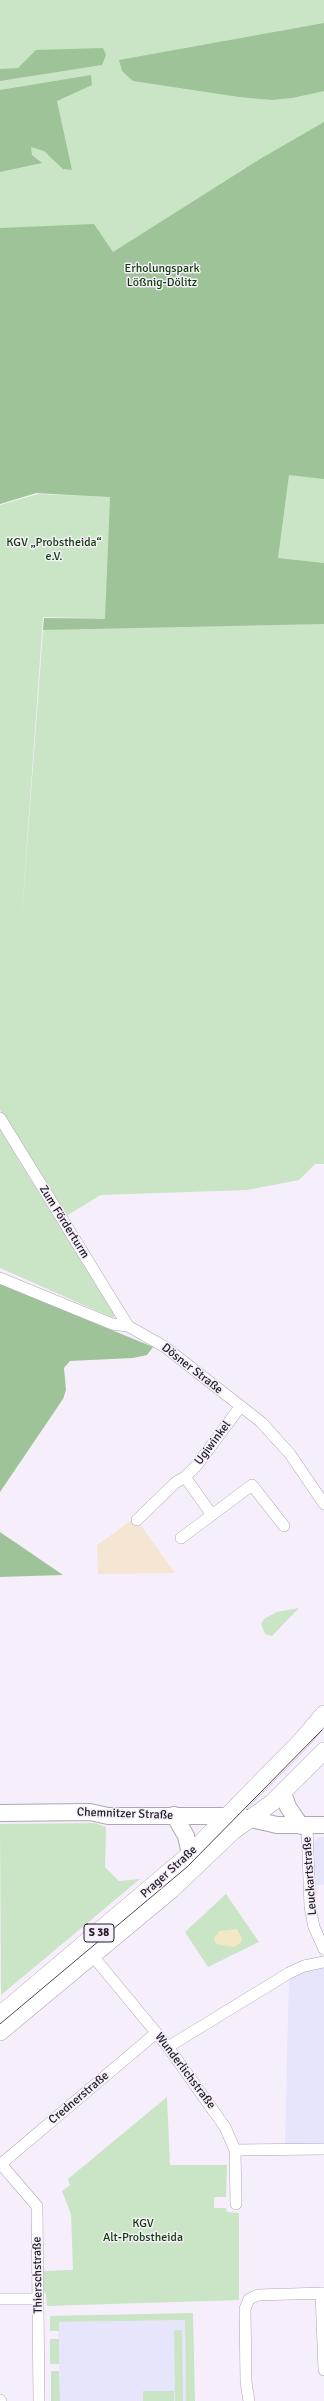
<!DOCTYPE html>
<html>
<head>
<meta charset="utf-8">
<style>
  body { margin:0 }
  canvas { display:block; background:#f6eefb }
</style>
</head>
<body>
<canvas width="324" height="2401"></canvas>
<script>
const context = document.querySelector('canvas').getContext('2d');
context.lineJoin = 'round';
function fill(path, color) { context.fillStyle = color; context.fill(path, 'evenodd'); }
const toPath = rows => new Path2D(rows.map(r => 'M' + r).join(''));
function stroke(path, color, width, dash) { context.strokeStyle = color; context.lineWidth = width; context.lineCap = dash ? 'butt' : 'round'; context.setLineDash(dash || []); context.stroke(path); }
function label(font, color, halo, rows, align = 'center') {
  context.font = font + ' Signika,sans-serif'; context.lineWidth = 3; context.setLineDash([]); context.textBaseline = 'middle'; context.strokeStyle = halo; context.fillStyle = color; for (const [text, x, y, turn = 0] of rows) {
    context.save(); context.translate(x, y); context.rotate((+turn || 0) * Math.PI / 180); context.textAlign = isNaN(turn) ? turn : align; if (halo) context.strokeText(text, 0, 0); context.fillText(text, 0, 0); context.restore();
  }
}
fill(toPath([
  [132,1520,139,1523,175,1573,98,1574,97,1545]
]), '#f5e5d3');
fill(toPath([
  [319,1837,324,1837,324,1885,315,1885,314,1842],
  [324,1962,324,2149,285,2150,289,1973],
  [185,2320,186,2401,60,2401,58,2322]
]), '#e7e5fb');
fill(toPath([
  [0,0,324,0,324,1164,315,1164,299,1180,247,1190,101,1195,66,1216,0,1110,0,505,38,494,83,496,36,493,0,504],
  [43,617,88,618,44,618,19,955],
  [0,1130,115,1316,113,1318,0,1268],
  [299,1608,272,1636,265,1634,261,1624,264,1619,277,1612],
  [94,1823,106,1827,105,1867,119,1881,140,1879,1,1995,0,1824],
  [226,1894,259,1942,208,1967,185,1932],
  [167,2097,170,2165,227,2165,226,2197,214,2197,214,2208,226,2208,227,2212,239,2213,239,2300,47,2306,46,2294,44,2292,43,2271,73,2270,71,2214,62,2191,70,2185,68,2179],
  [193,2313,195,2401,186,2401,185,2320,59,2322,59,2331,50,2331,50,2316],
  [174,2330,182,2330,183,2401,175,2401],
  [50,2339,59,2339,59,2364,50,2364],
  [51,2371,59,2371,60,2401,51,2401],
  [143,2391,174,2391,174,2401,143,2401]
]), '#cae5c5');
fill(toPath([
  [324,23,324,91,292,98,272,100,239,97,133,81,122,71,119,60],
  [103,48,106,55,102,65,0,81,0,69,18,68,36,50],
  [91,75,92,85,57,101,72,170,63,169,44,151,31,147,32,155,42,163,0,172,0,90],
  [324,122,324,479,289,475,278,558,324,563,324,624,43,630,44,618,105,619,110,497,36,493,0,504,0,228,94,224,113,252,260,159],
  [0,1284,153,1347,147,1355,133,1358,70,1361,64,1368,66,1390,63,1399,0,1492],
  [0,1532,63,1575,0,1577]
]), '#9fc399');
fill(toPath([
  [237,1929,242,1939,240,1943,234,1947,216,1944,214,1938,220,1931]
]), '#f2e8c3');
const street = toPath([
  [0,1118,128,1326],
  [0,1278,112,1324,128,1326,165,1347,261,1422,290,1454,324,1504],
  [185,1477,212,1515],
  [137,1520,175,1483,185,1477,197,1465,240,1407],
  [181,1538,252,1485,284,1526],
  [307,1826,310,1907,314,1927,324,1949],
  [92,1955,168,2047,225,2127,235,2150,236,2204],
  [168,2047,289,1973,304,1966,324,1962],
  [235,2150,324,2149],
  [0,2163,37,2206,39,2401],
  [1,2164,156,2033],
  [321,2293,324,2370],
  [0,2299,38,2299],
  [0,2400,1,2401],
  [249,2401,246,2382,245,2309,249,2299,258,2295,324,2293]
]);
const secondary = toPath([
  [283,1793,288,1807,301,1826],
  [0,1813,90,1812,108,1816,238,1816,277,1825,324,1825],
  [174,1815,186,1836,190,1854]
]);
const primary = toPath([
  [0,2015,190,1854,301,1741,324,1714],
  [0,2032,171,1890,232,1832,273,1802,324,1751]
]);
stroke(street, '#aea6b2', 12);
stroke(secondary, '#aea6b2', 18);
stroke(primary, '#aea6b2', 18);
stroke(street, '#fff', 11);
stroke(secondary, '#fff', 16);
stroke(primary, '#fff', 17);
stroke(toPath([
  [0,2024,187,1867,322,1730]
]), '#4c484e', 1);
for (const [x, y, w] of [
  [99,1933,30]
]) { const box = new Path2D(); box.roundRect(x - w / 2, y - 9, w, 18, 3); context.fillStyle = '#f6eefb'; context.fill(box); stroke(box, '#201d22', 1); }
label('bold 11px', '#201d22', null, [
  ["S 38",99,1933]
]);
label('12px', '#0b3e04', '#f6eefb', [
  ["Erholungspark",162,269],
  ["Lößnig-Dölitz",162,283],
  ["KGV „Probstheida“",54,543],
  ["e.V.",54,557],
  ["KGV",143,2224],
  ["Alt-Probstheida",143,2238]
]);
label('12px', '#201d22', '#f6eefb', [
  ["Zum Förderturm",64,1222,58],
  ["Dösner Straße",192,1369,38],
  ["Ugiwinkel",213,1443,-53],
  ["Chemnitzer Straße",125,1814,2],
  ["Prager Straße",169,1872,-42],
  ["Leuckartstraße",310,1876,-94],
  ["Wunderlichstraße",185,2071,53],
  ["Crednerstraße",79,2098,-40],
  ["Thierschstraße",38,2275,-91]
]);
</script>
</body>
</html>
